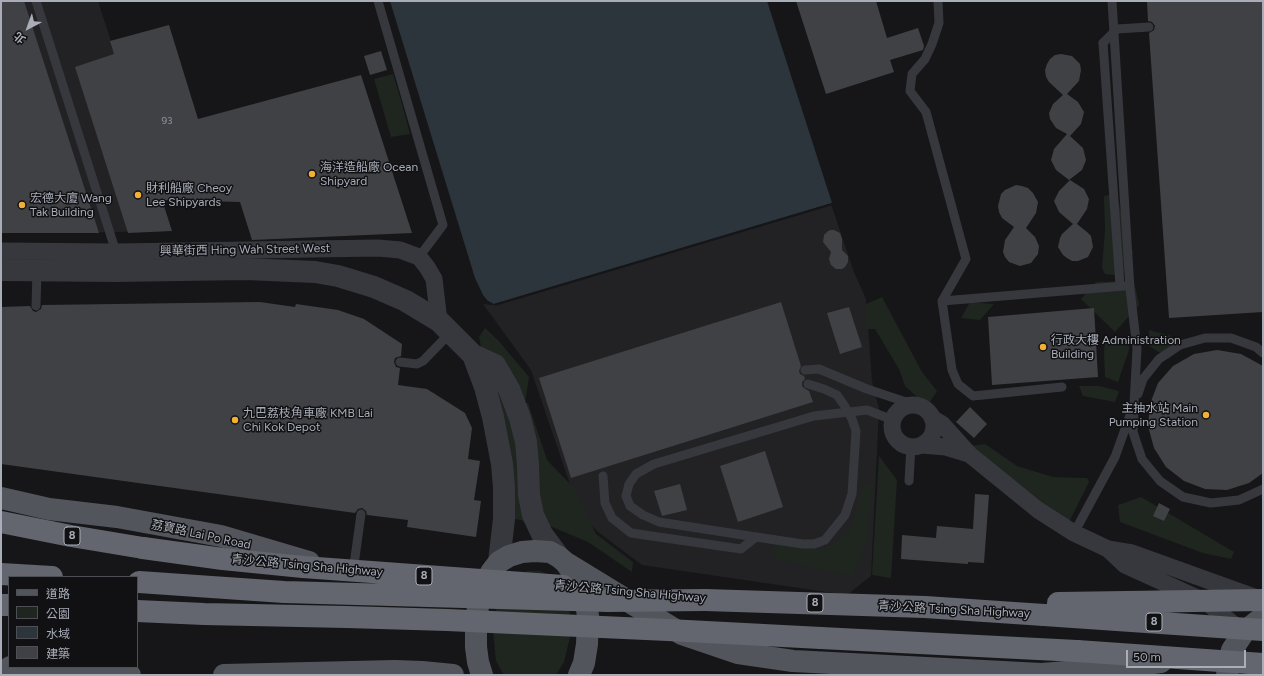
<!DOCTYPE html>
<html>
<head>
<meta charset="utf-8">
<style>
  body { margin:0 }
  #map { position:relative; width:1264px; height:676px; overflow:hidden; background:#161618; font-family:Figtree,"Noto Sans TC",sans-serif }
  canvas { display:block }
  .frame { position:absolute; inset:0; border:2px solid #a8adb8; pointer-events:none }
  .legend { position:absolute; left:8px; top:576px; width:130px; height:92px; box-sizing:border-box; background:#111113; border:1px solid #4d4f55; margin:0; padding:5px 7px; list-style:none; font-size:12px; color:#a8adb8 }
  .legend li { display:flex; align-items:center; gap:8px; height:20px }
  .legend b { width:20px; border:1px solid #4d4f55 }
  .north { position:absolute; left:8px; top:8px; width:40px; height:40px; -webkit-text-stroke:3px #111113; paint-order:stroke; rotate:221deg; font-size:11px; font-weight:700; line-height:16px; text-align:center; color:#a8adb8 }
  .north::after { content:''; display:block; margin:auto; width:14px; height:18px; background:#a8adb8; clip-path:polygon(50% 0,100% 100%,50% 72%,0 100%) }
  .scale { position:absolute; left:1126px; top:650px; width:120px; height:18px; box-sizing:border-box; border:2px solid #a8adb8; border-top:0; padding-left:5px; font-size:12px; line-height:14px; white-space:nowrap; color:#a8adb8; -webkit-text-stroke:3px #111113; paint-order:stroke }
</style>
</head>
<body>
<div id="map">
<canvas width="1264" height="676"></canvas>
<div class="frame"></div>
<ul class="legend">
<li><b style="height:5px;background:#53555c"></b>道路</li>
<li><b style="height:11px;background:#1e261f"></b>公園</li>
<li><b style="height:11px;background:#2c353c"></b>水域</li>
<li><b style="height:11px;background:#404145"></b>建築</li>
</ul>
<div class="north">北</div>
<div class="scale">50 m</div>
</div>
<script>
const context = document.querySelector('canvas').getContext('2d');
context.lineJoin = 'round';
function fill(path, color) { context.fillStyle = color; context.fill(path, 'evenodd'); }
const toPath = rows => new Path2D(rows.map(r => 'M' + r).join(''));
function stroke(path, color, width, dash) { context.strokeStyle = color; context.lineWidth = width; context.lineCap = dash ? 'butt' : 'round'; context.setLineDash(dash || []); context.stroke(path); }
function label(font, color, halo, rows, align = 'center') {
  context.font = font + ' Figtree,"Noto Sans TC",sans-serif'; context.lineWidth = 3; context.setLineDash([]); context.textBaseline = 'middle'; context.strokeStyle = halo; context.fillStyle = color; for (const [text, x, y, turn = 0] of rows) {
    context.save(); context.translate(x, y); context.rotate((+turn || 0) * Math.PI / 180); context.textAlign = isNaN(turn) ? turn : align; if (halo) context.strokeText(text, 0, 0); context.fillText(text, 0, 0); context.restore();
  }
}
fill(toPath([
  [1,1,98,1,172,231,56,233],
  [831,204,854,272,866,299,872,381,879,409,871,576,847,595,642,565,598,532,579,511,531,370,483,304,492,305]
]), '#222225');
fill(toPath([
  [393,74,401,100,410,134,391,137,374,79],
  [1116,194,1133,253,1122,276,1105,274,1102,268,1105,229,1104,196],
  [1134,281,1139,305,1115,332,1081,299,1096,282],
  [882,297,922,372,937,391,930,402,920,400,905,386,899,369,875,329,866,329,866,304],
  [970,302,994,304,980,320,961,318],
  [485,328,498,340,529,377,525,403,528,403,547,460,575,489,596,534,633,562,632,572,588,542,550,526,515,519,509,482,479,337],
  [1149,330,1171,336,1170,359,1149,346],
  [1130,337,1129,350,1118,382,1105,377,1104,352,1105,340],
  [1079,386,1099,386,1119,391,1115,402,1083,396],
  [985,444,1017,466,1053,477,1087,478,1089,482,1069,522,1026,492,970,446],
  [879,456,897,480,891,578,872,575],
  [872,482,867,541,852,577,776,559,772,545,824,549,849,533,863,486],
  [1141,497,1234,552,1231,559,1203,553,1120,522,1118,505],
  [529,571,539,571,551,575,569,606,570,615,570,637,564,662,556,675,504,675,496,661,493,630,496,610,499,599,523,572]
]), '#1e261f');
fill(toPath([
  [390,1,767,1,832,203,494,304,488,301,483,295,475,278]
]), '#2c353c');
fill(toPath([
  [832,203,833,205,495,306,494,304]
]), '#161618');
fill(toPath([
  [1,1,24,1,99,233,1,233],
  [796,1,876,1,887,38,918,28,924,46,923,50,890,60,894,72,826,94],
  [1147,1,1263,1,1263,312,1169,318,1149,33,1154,30,1155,26,1152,22,1148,21],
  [169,25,198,119,361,75,412,233,252,240,240,202,162,200,172,231,128,233,75,67,114,54,110,41],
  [381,51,387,70,370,75,364,56],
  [1061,54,1072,56,1080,64,1081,70,1079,81,1067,94,1078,102,1084,112,1081,124,1070,136,1083,148,1086,160,1082,170,1069,180,1056,170,1051,160,1054,149,1067,134,1056,128,1050,119,1049,113,1053,104,1063,95,1049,82,1046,77,1045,70,1047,64,1050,59,1055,55],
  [1070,180,1084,189,1089,199,1087,209,1077,224,1087,232,1091,236,1093,247,1088,257,1078,261,1072,261,1067,258,1063,255,1058,247,1060,238,1062,234,1073,224,1059,212,1054,201,1059,191],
  [1016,185,1022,186,1028,188,1033,193,1038,202,1036,213,1026,228,1035,237,1039,246,1038,254,1031,263,1020,266,1009,262,1005,257,1003,252,1005,240,1014,227,1002,218,999,212,998,206,1001,194,1005,190],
  [831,230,834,230,840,233,842,239,842,250,848,256,848,262,845,267,842,269,836,269,831,265,829,259,831,252,823,242,824,235,828,231],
  [260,302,295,307,296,304,338,310,364,319,402,344,401,356,395,358,394,362,396,367,400,368,398,385,427,389,465,413,472,428,468,459,480,461,474,500,481,501,476,537,407,527,408,520,367,515,366,511,362,508,358,509,355,513,1,464,1,307,30,306,33,311,36,312,41,309,42,305],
  [781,302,801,366,799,371,800,374,804,376,805,379,802,382,802,386,804,388,809,391,813,402,571,478,539,378],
  [849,307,862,347,840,354,827,313],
  [1094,308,1098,377,992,385,988,317],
  [1217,350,1241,354,1263,366,1263,473,1249,483,1227,490,1205,489,1184,481,1166,467,1154,448,1148,426,1150,404,1158,383,1173,366,1194,354],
  [970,407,987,424,974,438,956,422],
  [765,451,783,507,738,522,720,466],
  [680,484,687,510,662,516,654,491],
  [975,494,989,495,984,563,968,562,968,564,901,559,902,535,936,538,937,526,973,529],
  [1159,503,1170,509,1164,521,1153,516]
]), '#404145');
stroke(toPath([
  [36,1,116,252],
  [378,1,443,225,419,257],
  [938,1,939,23,932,44,925,59,912,74,910,91,926,112,966,259,942,301,952,370,958,384,973,396,1062,387],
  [1103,43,1120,286],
  [942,301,1124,286],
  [36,306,37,270],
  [400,362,417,364,423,361,451,332],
  [805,370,819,369,867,389,918,406],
  [1138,394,1143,379,1159,359,1180,345,1205,338,1231,338,1256,347,1263,353],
  [1134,413,1133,432,1142,459,1160,481,1183,497,1211,503,1239,500,1263,489],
  [603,476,605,503,612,518,631,533,741,549,756,537],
  [909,481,911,446],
  [1074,533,1115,457,1134,404,1137,349,1130,289,1112,1],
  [756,537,659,522,643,515,630,506,626,496,629,484,636,474,654,464,814,416,867,410,893,420],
  [353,572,361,514]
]), '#37383d', 9);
stroke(toPath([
  [1,251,116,252,378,248,400,250,419,257,427,267,434,279,439,321],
  '892 426a21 21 0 1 1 42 0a21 21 0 1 1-42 0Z',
  [932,418,942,424,969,454,1038,510,1074,533,1108,549,1132,553,1257,598],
  [922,445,946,447,969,454],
  [1108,549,1125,565,1206,602,1242,631]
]), '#37383d', 17);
stroke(toPath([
  [1,270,115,271,246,269,315,272,338,276,374,287,406,301,439,321,473,355,495,365,509,389,520,418,526,442,528,465,529,495,533,515,542,534,559,557],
  [473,355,485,387,493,417,502,464,504,488,504,519,499,562]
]), '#37383d', 22);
stroke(toPath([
  [1,498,49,509,117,517,221,536,309,562],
  [566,563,682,634,738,653,793,661,1041,674,1106,669,1161,662],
  [10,667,52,671,130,675],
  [224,675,395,671,422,672,453,675],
  [482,675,478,662,476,647,476,627,478,606,483,587,492,571,499,562,509,556,522,552,535,551,550,552,559,557,566,563,577,579,585,597,588,616,587,644,584,663,579,675],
  [1227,675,1232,650,1244,632,1263,617]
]), '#53555c', 22);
stroke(toPath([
  [1,522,71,536,143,548],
  [1,574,52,577],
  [705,600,925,607,1044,615],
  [1,605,9,605],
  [821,638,1077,651]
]), '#63666e', 22);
stroke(toPath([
  [1103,43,1117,29,1149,27],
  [756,537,803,544,814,544,825,540,845,515,852,494,856,431,852,419,844,405,837,395,824,389,808,384]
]), '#37383d', 9);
stroke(toPath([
  [143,548,223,559,303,567,563,586],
  [139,582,284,592,608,601,705,600],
  [1058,603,1263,600],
  [137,611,204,614,347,617,447,620,668,630,821,638],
  [1044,615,1263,630],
  [1077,651,1263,664]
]), '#63666e', 22);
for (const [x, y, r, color] of [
  [312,174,4,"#f2b134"],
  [138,195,4,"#f2b134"],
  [22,205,4,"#f2b134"],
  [1043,347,4,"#f2b134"],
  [1206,415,4,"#f2b134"],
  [235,420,4,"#f2b134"]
]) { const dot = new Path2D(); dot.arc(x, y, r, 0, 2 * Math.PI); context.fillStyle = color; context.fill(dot); stroke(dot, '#111113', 1.5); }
label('10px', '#8e929b', null, [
  ["93",167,121]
]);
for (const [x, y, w] of [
  [72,536,16],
  [424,576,16],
  [815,603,16],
  [1154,622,16]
]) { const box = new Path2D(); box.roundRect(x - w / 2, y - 9, w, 18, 3); context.fillStyle = '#111113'; context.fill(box); stroke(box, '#a8adb8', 1); }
label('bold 11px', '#a8adb8', null, [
  ["8",72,536],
  ["8",424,576],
  ["8",815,603],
  ["8",1154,622]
]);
label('12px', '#a8adb8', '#111113', [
  ["海洋造船廠 Ocean",320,167],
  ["Shipyard",320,181],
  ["財利船廠 Cheoy",146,188],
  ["Lee Shipyards",146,202],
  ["宏德大廈 Wang",30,198],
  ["Tak Building",30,212],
  ["行政大樓 Administration",1051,340],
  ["Building",1051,354],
  ["主抽水站 Main",1198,408,"right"],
  ["Pumping Station",1198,422,"right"],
  ["九巴荔枝角車廠 KMB Lai",243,413],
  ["Chi Kok Depot",243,427]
], 'left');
label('12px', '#a8adb8', '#111113', [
  ["興華街西 Hing Wah Street West",245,250,-1],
  ["荔寶路 Lai Po Road",201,535,12],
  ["青沙公路 Tsing Sha Highway",307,566,5],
  ["青沙公路 Tsing Sha Highway",630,592,5],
  ["青沙公路 Tsing Sha Highway",954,610,3]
]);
</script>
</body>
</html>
